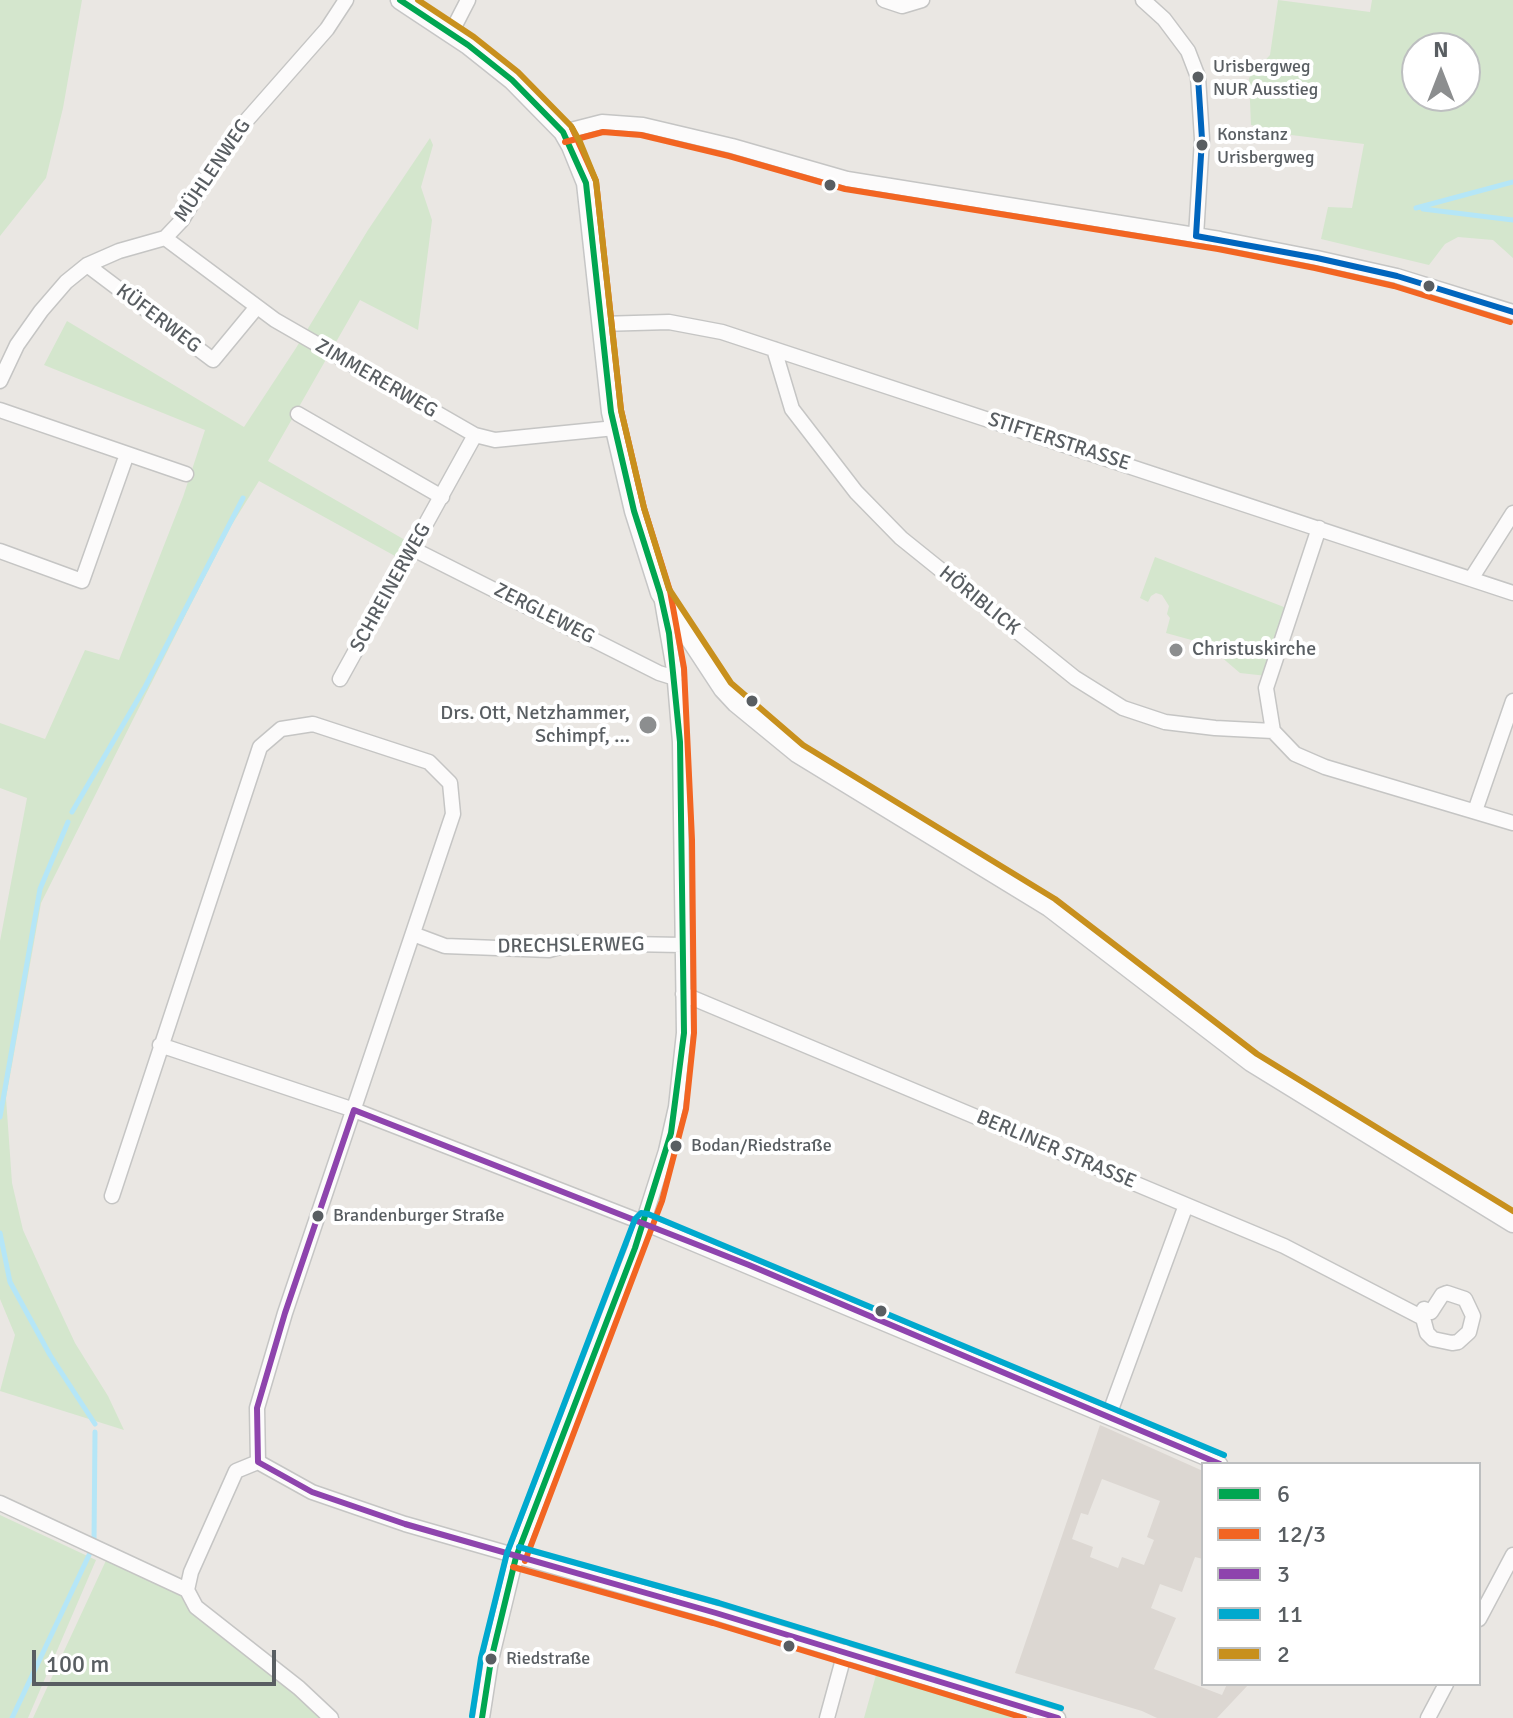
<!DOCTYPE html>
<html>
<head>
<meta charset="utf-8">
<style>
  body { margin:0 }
  #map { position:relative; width:1513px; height:1718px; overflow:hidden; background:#eae7e3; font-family:Signika,sans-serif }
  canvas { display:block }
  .legend { position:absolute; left:1201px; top:1462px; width:280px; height:224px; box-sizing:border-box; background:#fff; border:2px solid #bdbfc0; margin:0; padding:10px 14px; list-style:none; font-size:24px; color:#595e62 }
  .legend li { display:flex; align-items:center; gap:16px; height:40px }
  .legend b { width:40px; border:2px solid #bdbfc0 }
  .north { position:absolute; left:1401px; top:32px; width:80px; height:80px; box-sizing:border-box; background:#fff; border:2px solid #bdbfc0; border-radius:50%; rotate:0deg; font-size:22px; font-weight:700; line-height:32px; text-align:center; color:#595e62 }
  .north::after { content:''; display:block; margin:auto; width:28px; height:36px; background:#8c8e8f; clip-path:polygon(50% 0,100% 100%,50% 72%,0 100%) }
  .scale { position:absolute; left:32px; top:1650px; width:244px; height:36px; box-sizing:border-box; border:4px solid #595e62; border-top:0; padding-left:10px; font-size:24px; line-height:28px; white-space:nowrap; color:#595e62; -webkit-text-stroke:6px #fff; paint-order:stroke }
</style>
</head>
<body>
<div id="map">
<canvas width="1513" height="1718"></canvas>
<ul class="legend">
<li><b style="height:10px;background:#00a651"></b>6</li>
<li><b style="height:10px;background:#f26522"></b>12/3</li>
<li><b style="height:10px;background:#8e44ad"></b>3</li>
<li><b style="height:10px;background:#00a9ce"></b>11</li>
<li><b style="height:10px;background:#c8901d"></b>2</li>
</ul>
<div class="north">N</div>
<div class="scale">100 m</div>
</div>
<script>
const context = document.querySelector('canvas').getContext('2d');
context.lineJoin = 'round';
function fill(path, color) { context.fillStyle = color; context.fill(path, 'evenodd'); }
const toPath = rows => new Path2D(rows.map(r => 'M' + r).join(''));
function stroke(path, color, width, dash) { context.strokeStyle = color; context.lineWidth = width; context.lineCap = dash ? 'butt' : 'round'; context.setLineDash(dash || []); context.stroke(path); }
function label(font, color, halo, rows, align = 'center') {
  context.font = font + ' Signika,sans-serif'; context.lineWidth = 8; context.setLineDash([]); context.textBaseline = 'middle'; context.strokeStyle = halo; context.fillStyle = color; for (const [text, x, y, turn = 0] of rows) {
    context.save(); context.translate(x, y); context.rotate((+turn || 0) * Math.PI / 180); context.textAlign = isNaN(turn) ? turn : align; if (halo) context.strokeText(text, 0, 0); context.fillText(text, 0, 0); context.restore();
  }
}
fill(toPath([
  [1100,1425,1203,1471,1203,1559,1195,1557,1182,1592,1160,1584,1151,1608,1176,1618,1154,1669,1222,1695,1227,1684,1249,1684,1217,1718,1157,1718,1142,1711,1015,1673],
  [1102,1479,1160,1501,1147,1537,1154,1540,1144,1565,1122,1557,1118,1568,1090,1557,1093,1547,1072,1539,1081,1513,1088,1515]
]), '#dcd7d2');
fill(toPath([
  [0,0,82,0,63,108,46,178,0,236],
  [1278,0,1370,12,1372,0,1513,0,1513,258,1493,240,1458,237,1445,244,1429,265,1321,239,1328,207,1352,208,1364,144,1283,134,1251,125,1249,78,1270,55],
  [1417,48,1465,48,1465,96,1417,96],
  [430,138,433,145,421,187,432,220,418,330,360,300,268,461,405,540,395,556,259,481,231,526,188,610,41,903,6,1098,12,1183,23,1230,48,1285,75,1343,108,1396,124,1430,0,1391,15,1335,0,1299,0,941,27,798,0,788,0,723,45,739,85,650,119,660,183,497,205,430,44,365,67,321,244,427,296,348,368,230],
  [1155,557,1289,609,1267,676,1240,673,1206,644,1166,633,1170,618,1167,614,1169,606,1162,595,1156,593,1151,596,1148,602,1140,598],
  [0,1515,96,1560,28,1718,0,1718],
  [109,1554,187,1590,330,1718,33,1718],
  [876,1675,1019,1718,864,1718]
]), '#d4e6cd');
stroke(toPath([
  [1416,208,1513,182],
  [1423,209,1513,220],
  [72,812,145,687,243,498],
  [0,1117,40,889,68,822],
  [0,1233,10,1282,50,1355,95,1424],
  [94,1541,95,1432],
  [12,1718,90,1553]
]), '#b5e6f7', 5);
const minor = toPath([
  [884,0,902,6,922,0],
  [1143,0,1164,19,1188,51,1198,77,1202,139,1196,236],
  [451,33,468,0],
  [563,132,602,122,643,125,732,146,847,179,1220,239,1317,258,1397,276,1513,312],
  [165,238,275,320,475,435,495,440,615,428],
  [87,265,213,360,256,308],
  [600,324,669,322,722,332,1513,593],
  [774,349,792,409,856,492,901,538,1075,678,1123,708,1165,722,1215,728,1273,731],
  [0,381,17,345,41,311,66,282,87,265,119,251,165,238,182,220,231,138,327,29,346,0],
  [0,410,186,474],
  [298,414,442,497],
  [1319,528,1266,688,1273,731,1295,754,1325,767,1513,823],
  [413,549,659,673,675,678],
  [0,551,82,581,127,454],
  [1471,579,1513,513],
  [340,679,475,435],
  [1475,811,1513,701],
  [413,934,445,946,549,950,574,943,682,945],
  [683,994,1284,1246,1423,1318],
  [160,1045,354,1110,644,1223,1220,1464],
  [112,1196,260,747,281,729,313,724,429,762,450,783,453,814,285,1313,257,1408,258,1462,312,1492,405,1524,716,1613,1058,1718],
  [1447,1293,1465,1299,1473,1316,1469,1332,1458,1342,1452,1343,1433,1339,1427,1333,1423,1318,1424,1309,1431,1312,1442,1295,1447,1293],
  [1109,1415,1186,1205],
  [258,1462,236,1471,191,1572,187,1590,196,1607,299,1688,331,1718],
  [0,1503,187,1590],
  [1479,1619,1513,1555],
  [482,1718,491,1660,516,1557,635,1248,666,1151,676,1107,684,1033,680,742,674,670,662,601],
  [827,1718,845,1652],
  [1428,1718,1446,1684]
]);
const secondary = toPath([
  [400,0,468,45,512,80,563,132,571,146,586,183,611,412,634,511,660,593,723,689,736,703,797,753,1049,907,1251,1062,1513,1223]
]);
stroke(minor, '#c5c5c4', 17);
stroke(secondary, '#c6c6c6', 21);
stroke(minor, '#fcfbfb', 14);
stroke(secondary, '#fcfbfb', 18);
stroke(toPath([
  [400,0,468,45,512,80,563,132,586,183,611,412,634,511,660,593,669,633,680,742,684,1033,671,1133,635,1248,516,1557,491,1660,482,1718]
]), '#00a651', 6);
stroke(toPath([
  [565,142,603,132,641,135,729,156,845,189,1218,249,1315,268,1394,286,1510,322],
  [525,1561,662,1201,686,1109,694,1033,692,840,684,668,670,591,644,508,621,410,596,181,572,128],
  [513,1567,713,1623,1024,1718]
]), '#f26522', 6);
stroke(toPath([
  [1058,1718,716,1613,405,1524,312,1492,258,1462,257,1408,285,1313,354,1110,749,1265,1220,1464]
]), '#8e44ad', 6);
stroke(toPath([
  [519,1547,719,1603,1061,1708],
  [472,1716,481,1658,507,1553,635,1219,641,1213,648,1214,1224,1455]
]), '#00a9ce', 6);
stroke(toPath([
  [418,0,474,37,518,72,571,126,580,142,596,181,621,410,644,508,669,589,731,683,803,745,1055,899,1257,1054,1513,1211]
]), '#c8901d', 6);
stroke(toPath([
  [1196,236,1317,258,1397,276,1513,312],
  [1196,236,1202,139,1198,77]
]), '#0065bd', 6);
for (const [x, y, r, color] of [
  [1198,77,7,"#595e62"],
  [1202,145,7,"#595e62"],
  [830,185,7,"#595e62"],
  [1429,286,7,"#595e62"],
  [1176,650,8,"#8c8e8f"],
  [752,701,7,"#595e62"],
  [648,725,10,"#8c8e8f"],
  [676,1146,7,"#595e62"],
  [318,1216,7,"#595e62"],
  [881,1311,7,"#595e62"],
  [789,1646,7,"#595e62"],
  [491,1659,7,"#595e62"]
]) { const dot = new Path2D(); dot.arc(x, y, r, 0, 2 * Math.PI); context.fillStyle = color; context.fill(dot); stroke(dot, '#fff', 3); }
label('18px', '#595e62', '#fff', [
  ["Urisbergweg",1213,67],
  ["NUR Ausstieg",1213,90],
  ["Konstanz",1217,135],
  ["Urisbergweg",1217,158],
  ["Bodan/Riedstraße",691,1146],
  ["Brandenburger Straße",333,1216],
  ["Riedstraße",506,1659]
], 'left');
label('20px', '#595e62', '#fff', [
  ["MÜHLENWEG",213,171,-56],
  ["KÜFERWEG",158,319,37],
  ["ZIMMERERWEG",376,379,30],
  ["STIFTERSTRASSE",1059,442,18],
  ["SCHREINERWEG",391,588,-61],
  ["HÖRIBLICK",979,601,39],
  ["ZERGLEWEG",544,614,27],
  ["DRECHSLERWEG",571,946,-1],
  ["BERLINER STRASSE",1056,1150,23]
]);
label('20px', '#595e62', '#fff', [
  ["Christuskirche",1192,650],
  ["Drs. Ott, Netzhammer,",630,714,"right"],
  ["Schimpf, ...",630,737,"right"]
], 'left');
</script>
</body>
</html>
